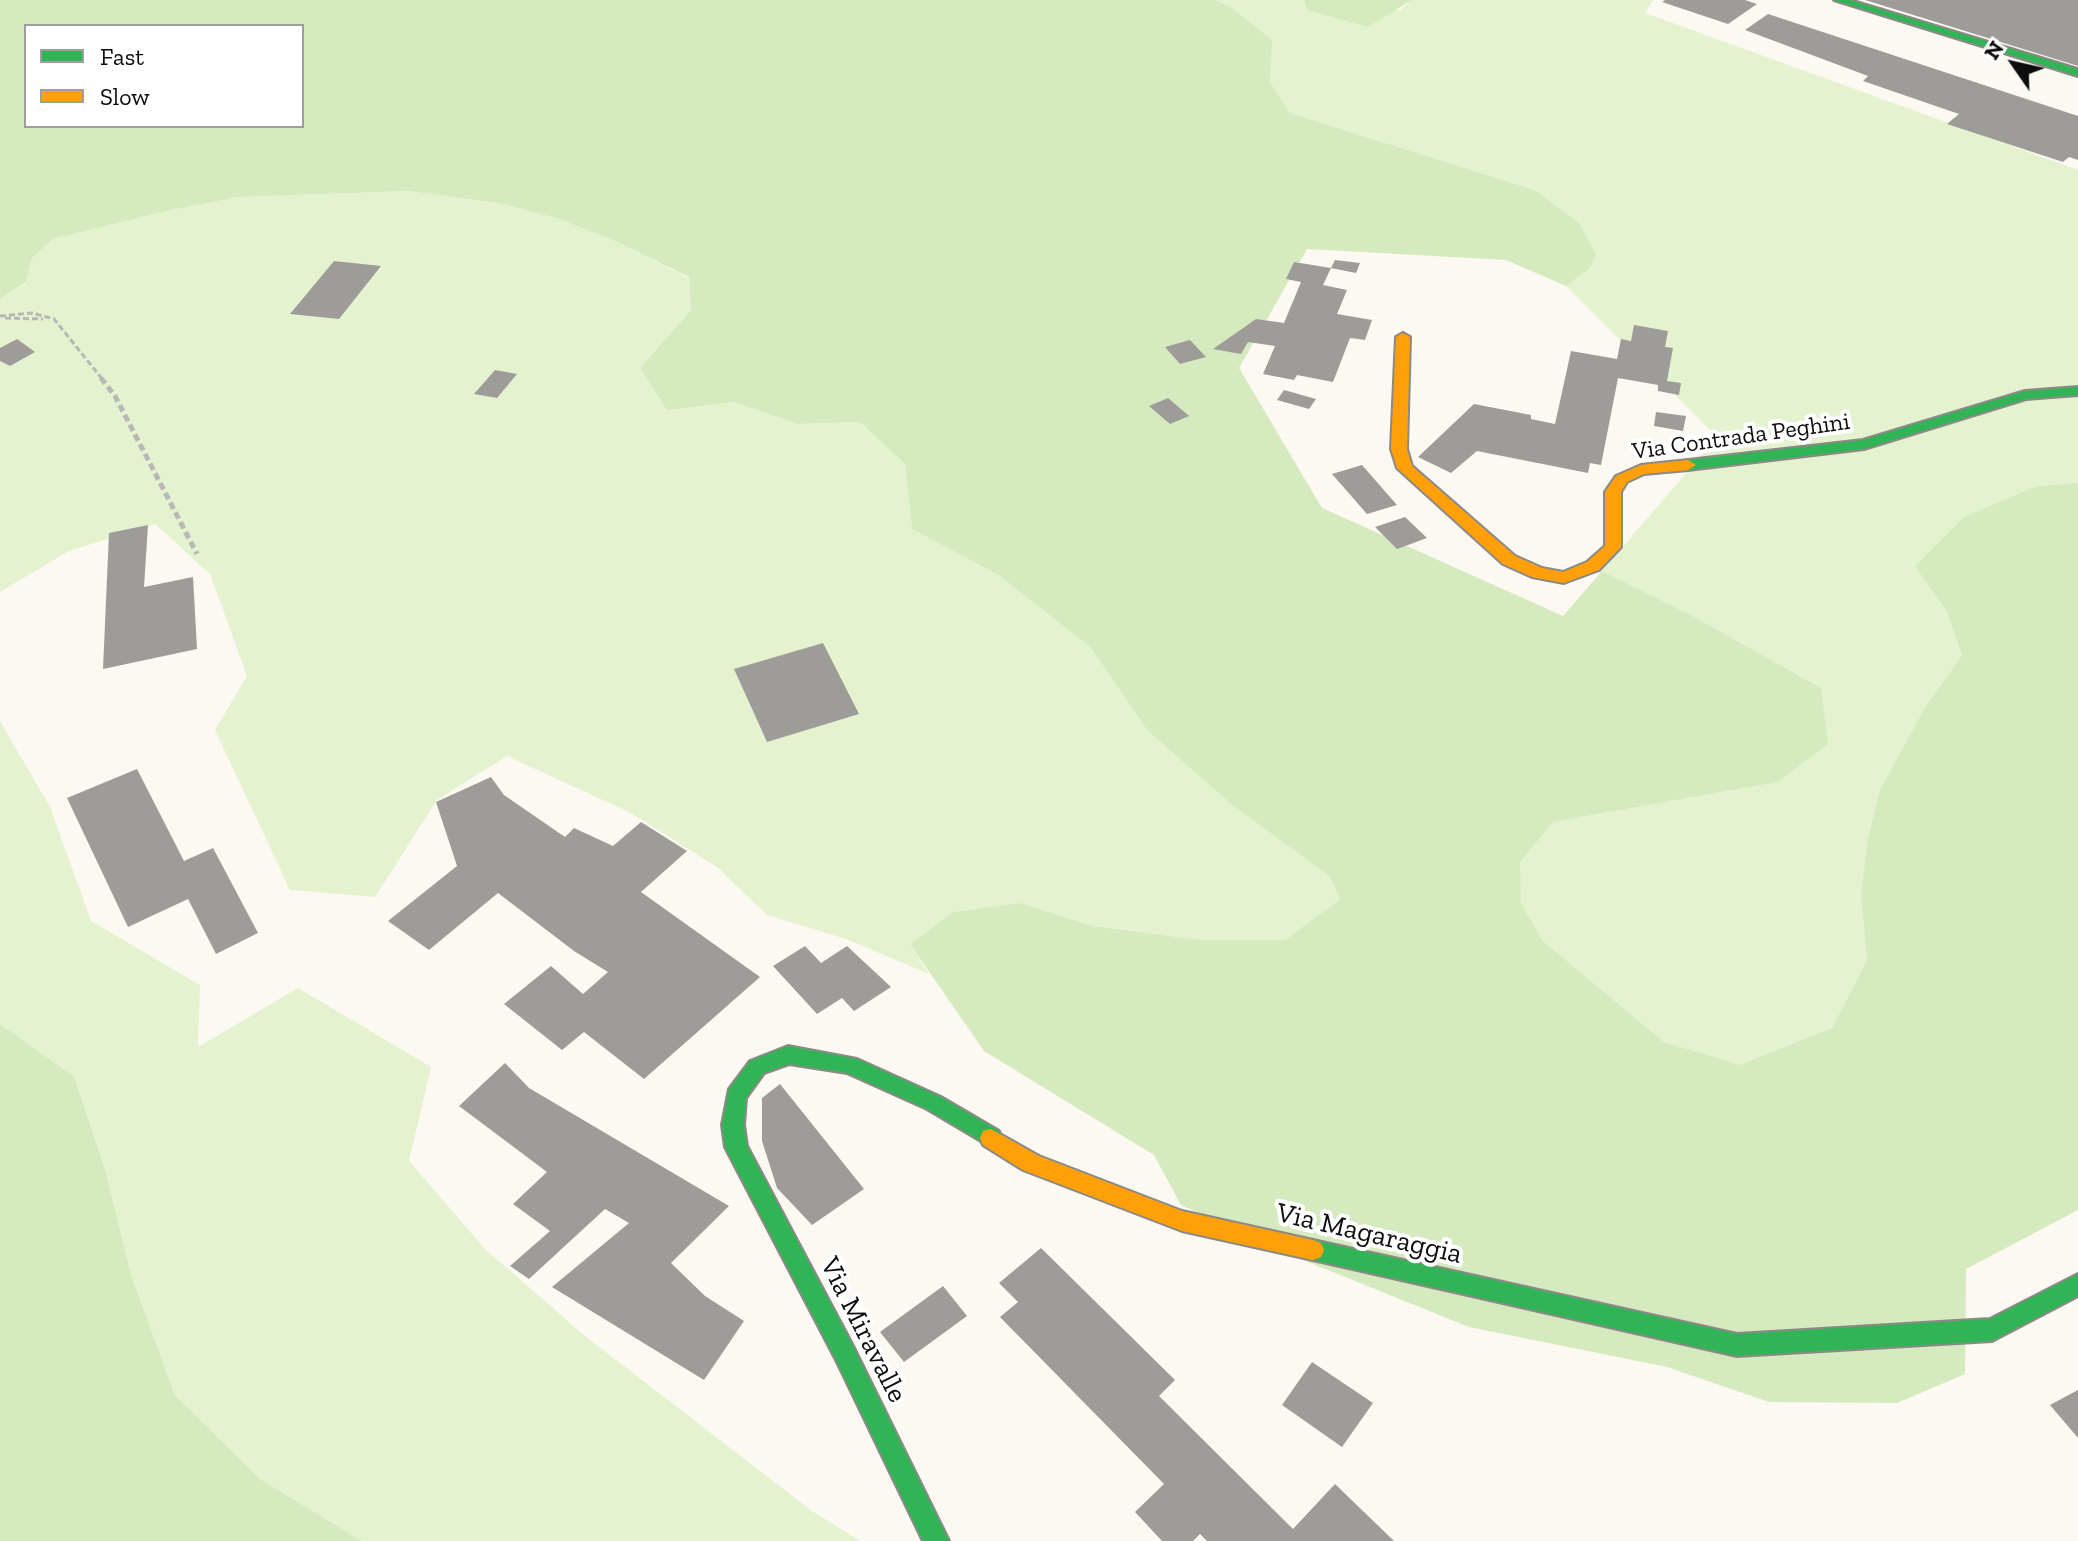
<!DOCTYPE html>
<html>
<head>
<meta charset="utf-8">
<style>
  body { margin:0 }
  #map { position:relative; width:2078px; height:1541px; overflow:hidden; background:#fbf9f2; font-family:"Zilla Slab",serif }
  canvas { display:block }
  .legend { position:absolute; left:24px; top:24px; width:280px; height:104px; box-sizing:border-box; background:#fff; border:2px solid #9e9e9e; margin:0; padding:10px 14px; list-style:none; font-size:24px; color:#0d0d0d }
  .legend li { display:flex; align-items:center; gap:16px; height:40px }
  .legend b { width:40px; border:2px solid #9e9e9e }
  .north { position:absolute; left:1974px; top:24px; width:80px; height:80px; -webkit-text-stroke:6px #fff; paint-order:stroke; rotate:304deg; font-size:22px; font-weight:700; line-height:32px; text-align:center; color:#0d0d0d }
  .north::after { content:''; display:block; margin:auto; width:28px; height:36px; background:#0d0d0d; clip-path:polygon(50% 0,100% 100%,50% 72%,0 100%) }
</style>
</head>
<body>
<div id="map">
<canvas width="2078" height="1541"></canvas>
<ul class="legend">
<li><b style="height:10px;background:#30b455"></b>Fast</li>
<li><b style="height:10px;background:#ff9f0a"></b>Slow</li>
</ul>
<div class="north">N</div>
</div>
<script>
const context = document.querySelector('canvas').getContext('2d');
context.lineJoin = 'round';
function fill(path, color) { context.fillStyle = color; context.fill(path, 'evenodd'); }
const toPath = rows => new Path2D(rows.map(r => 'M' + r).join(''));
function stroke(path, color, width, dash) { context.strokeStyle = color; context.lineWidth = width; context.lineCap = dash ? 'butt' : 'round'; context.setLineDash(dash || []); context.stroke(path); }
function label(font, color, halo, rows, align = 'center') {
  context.font = font + ' "Zilla Slab",serif'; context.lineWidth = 8; context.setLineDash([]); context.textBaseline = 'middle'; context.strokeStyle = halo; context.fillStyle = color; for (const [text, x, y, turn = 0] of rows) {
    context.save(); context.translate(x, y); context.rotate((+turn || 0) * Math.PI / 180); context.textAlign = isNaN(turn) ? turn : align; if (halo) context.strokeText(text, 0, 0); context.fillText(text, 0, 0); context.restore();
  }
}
fill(toPath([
  [1215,0,1304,0,1307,10,1400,10,1412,0,1654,0,1645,13,2078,170,2078,483,2037,486,1916,566,1947,612,1962,655,1926,706,1861,896,1867,960,1832,1028,1740,1066,1664,1042,1543,941,1521,903,1519,862,1553,822,1778,782,1821,688,1693,616,1602,571,1717,437,1566,286,1590,268,1535,190,1290,113,1270,82,1271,40,1231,7],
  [408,191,499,203,559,219,617,242,689,278,691,310,640,368,667,409,734,402,797,424,860,422,905,464,912,529,1000,576,1091,648,1147,730,1231,804,1330,877,1340,899,1285,940,1201,940,1093,926,1020,903,953,912,910,944,929,974,846,939,767,915,717,867,631,813,507,756,437,800,375,897,290,890,215,730,247,676,210,574,155,524,69,551,0,592,0,299,26,283,32,258,53,239,166,211,238,197],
  [0,721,50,807,91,921,200,985,198,1047,298,988,431,1067,409,1161,485,1249,585,1336,812,1511,860,1541,362,1541,260,1479,175,1395,131,1275,106,1173,7,1028,0,1024]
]), '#e4f2d0');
fill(toPath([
  [0,0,1215,0,1231,7,1272,40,1270,82,1290,113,1535,190,1579,223,1596,254,1590,268,1566,286,1506,260,1307,249,1239,368,1322,508,1563,616,1602,571,1693,616,1821,688,1828,744,1778,782,1553,822,1520,862,1521,903,1543,941,1664,1042,1740,1065,1832,1028,1867,960,1861,896,1868,839,1880,790,1926,706,1962,655,1947,612,1915,566,1964,517,2037,486,2078,483,2078,1210,1966,1269,1965,1374,1897,1403,1769,1402,1667,1367,1469,1327,1298,1258,1181,1205,1154,1155,984,1051,910,944,953,912,1020,903,1093,926,1201,940,1285,940,1340,899,1330,877,1231,804,1147,730,1091,648,1000,576,912,529,905,464,860,422,797,424,734,402,667,410,640,368,691,310,689,277,617,242,559,219,499,203,408,191,238,197,166,211,53,239,32,258,26,282,0,299],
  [26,26,302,26,302,126,26,126],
  [1304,0,1412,0,1368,27,1307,10],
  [0,1024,74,1077,106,1173,131,1275,175,1395,260,1479,362,1541,0,1541]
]), '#d5eabe');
fill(toPath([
  [1665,0,1745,0,1757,4,1728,24,1662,2],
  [1865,0,2078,0,2078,66],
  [1768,14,2078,116,2078,160,2069,157,2063,162,1947,124,1959,114,1863,81,1868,76,1745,30],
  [1335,260,1360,263,1356,273,1331,268,1323,285,1347,290,1337,314,1372,320,1365,340,1350,338,1333,382,1297,375,1294,380,1263,374,1275,346,1248,342,1241,354,1213,349,1256,319,1284,323,1301,282,1286,279,1294,262,1331,268],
  [334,261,381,266,339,319,290,314],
  [1634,325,1668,331,1665,347,1673,348,1667,381,1681,383,1679,395,1658,391,1658,385,1618,378,1601,465,1590,463,1588,473,1477,451,1451,473,1418,457,1474,404,1531,415,1531,419,1555,424,1571,351,1617,359,1621,339,1631,341],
  [17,339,35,352,10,366,0,361,0,348],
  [1190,340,1206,357,1180,364,1165,347],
  [495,370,517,374,497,398,474,394],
  [1284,390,1316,399,1309,409,1277,400],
  [1168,398,1189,416,1170,424,1149,406],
  [1656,412,1686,416,1683,431,1654,426],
  [1362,465,1397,505,1367,514,1332,474],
  [1405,517,1427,538,1397,549,1375,527],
  [148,525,144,587,193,577,197,649,103,669,109,533],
  [823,643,859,714,767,742,734,669],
  [137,769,184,861,213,848,258,933,216,954,188,899,128,927,67,798],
  [491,777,504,795,565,837,574,828,613,846,641,822,687,851,641,892,760,977,644,1079,584,1032,562,1050,504,1004,551,966,583,994,608,972,574,951,498,893,429,950,388,921,457,866,436,802],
  [805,946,821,963,847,946,891,987,854,1011,842,998,817,1014,773,966],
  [505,1063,529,1088,729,1206,671,1263,705,1296,744,1321,704,1380,552,1287,629,1223,605,1209,529,1279,510,1266,550,1231,513,1204,547,1172,459,1106],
  [780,1084,864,1189,812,1225,777,1188,762,1141,762,1098],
  [1041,1248,1175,1380,1159,1396,1293,1529,1335,1484,1394,1541,1207,1541,1200,1534,1193,1541,1162,1541,1135,1512,1164,1484,1000,1317,1018,1302,999,1283],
  [943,1286,967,1316,904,1362,880,1332],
  [1312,1362,1373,1403,1342,1447,1282,1405],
  [2078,1390,2078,1438,2050,1405]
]), '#9e9c98');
const fast = toPath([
  [1834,0,1850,0,2078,69,2078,76,1834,0],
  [2078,387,2078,395,2026,399,1864,449,1688,470,1680,465,1688,460,1863,440,2025,391,2078,387],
  [788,1046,857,1059,941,1097,999,1131,1002,1138,999,1145,991,1147,927,1109,847,1073,789,1064,764,1073,746,1098,744,1125,747,1146,852,1344,949,1541,923,1541,836,1360,725,1147,722,1125,729,1089,750,1061,788,1046],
  [1313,1240,1737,1334,1990,1319,2078,1274,2078,1296,1992,1341,1737,1356,1313,1260,1305,1257,1302,1250,1305,1243,1313,1240]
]);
const slow = toPath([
  [1403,333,1410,337,1407,449,1412,466,1515,556,1542,568,1563,572,1587,562,1605,546,1605,492,1616,476,1641,465,1688,460,1696,465,1688,470,1644,474,1627,482,1621,492,1621,547,1599,570,1564,583,1532,577,1503,564,1397,468,1391,449,1396,337,1403,333],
  [991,1129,1039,1156,1182,1211,1313,1240,1321,1243,1324,1250,1321,1257,1313,1260,1182,1231,1023,1170,983,1145,980,1138,983,1131,991,1129]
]);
stroke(fast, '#8b8a87', 4);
stroke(slow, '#8b8a87', 4);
stroke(toPath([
  [0,316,32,313,54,319,103,380],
  [5,318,43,319]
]), '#b8b8b6', 3, [6, 3]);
stroke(toPath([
  [101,378,115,396,197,554]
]), '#b8b8b6', 5, [7, 4]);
fill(fast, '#30b455');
fill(slow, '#ff9f0a');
label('24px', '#0d0d0d', '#fff', [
  ["Via Contrada Peghini",1741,437,-8]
]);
label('28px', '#0d0d0d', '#fff', [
  ["Via Magaraggia",1369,1234,13],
  ["Via Miravalle",863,1330,63]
]);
</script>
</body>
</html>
